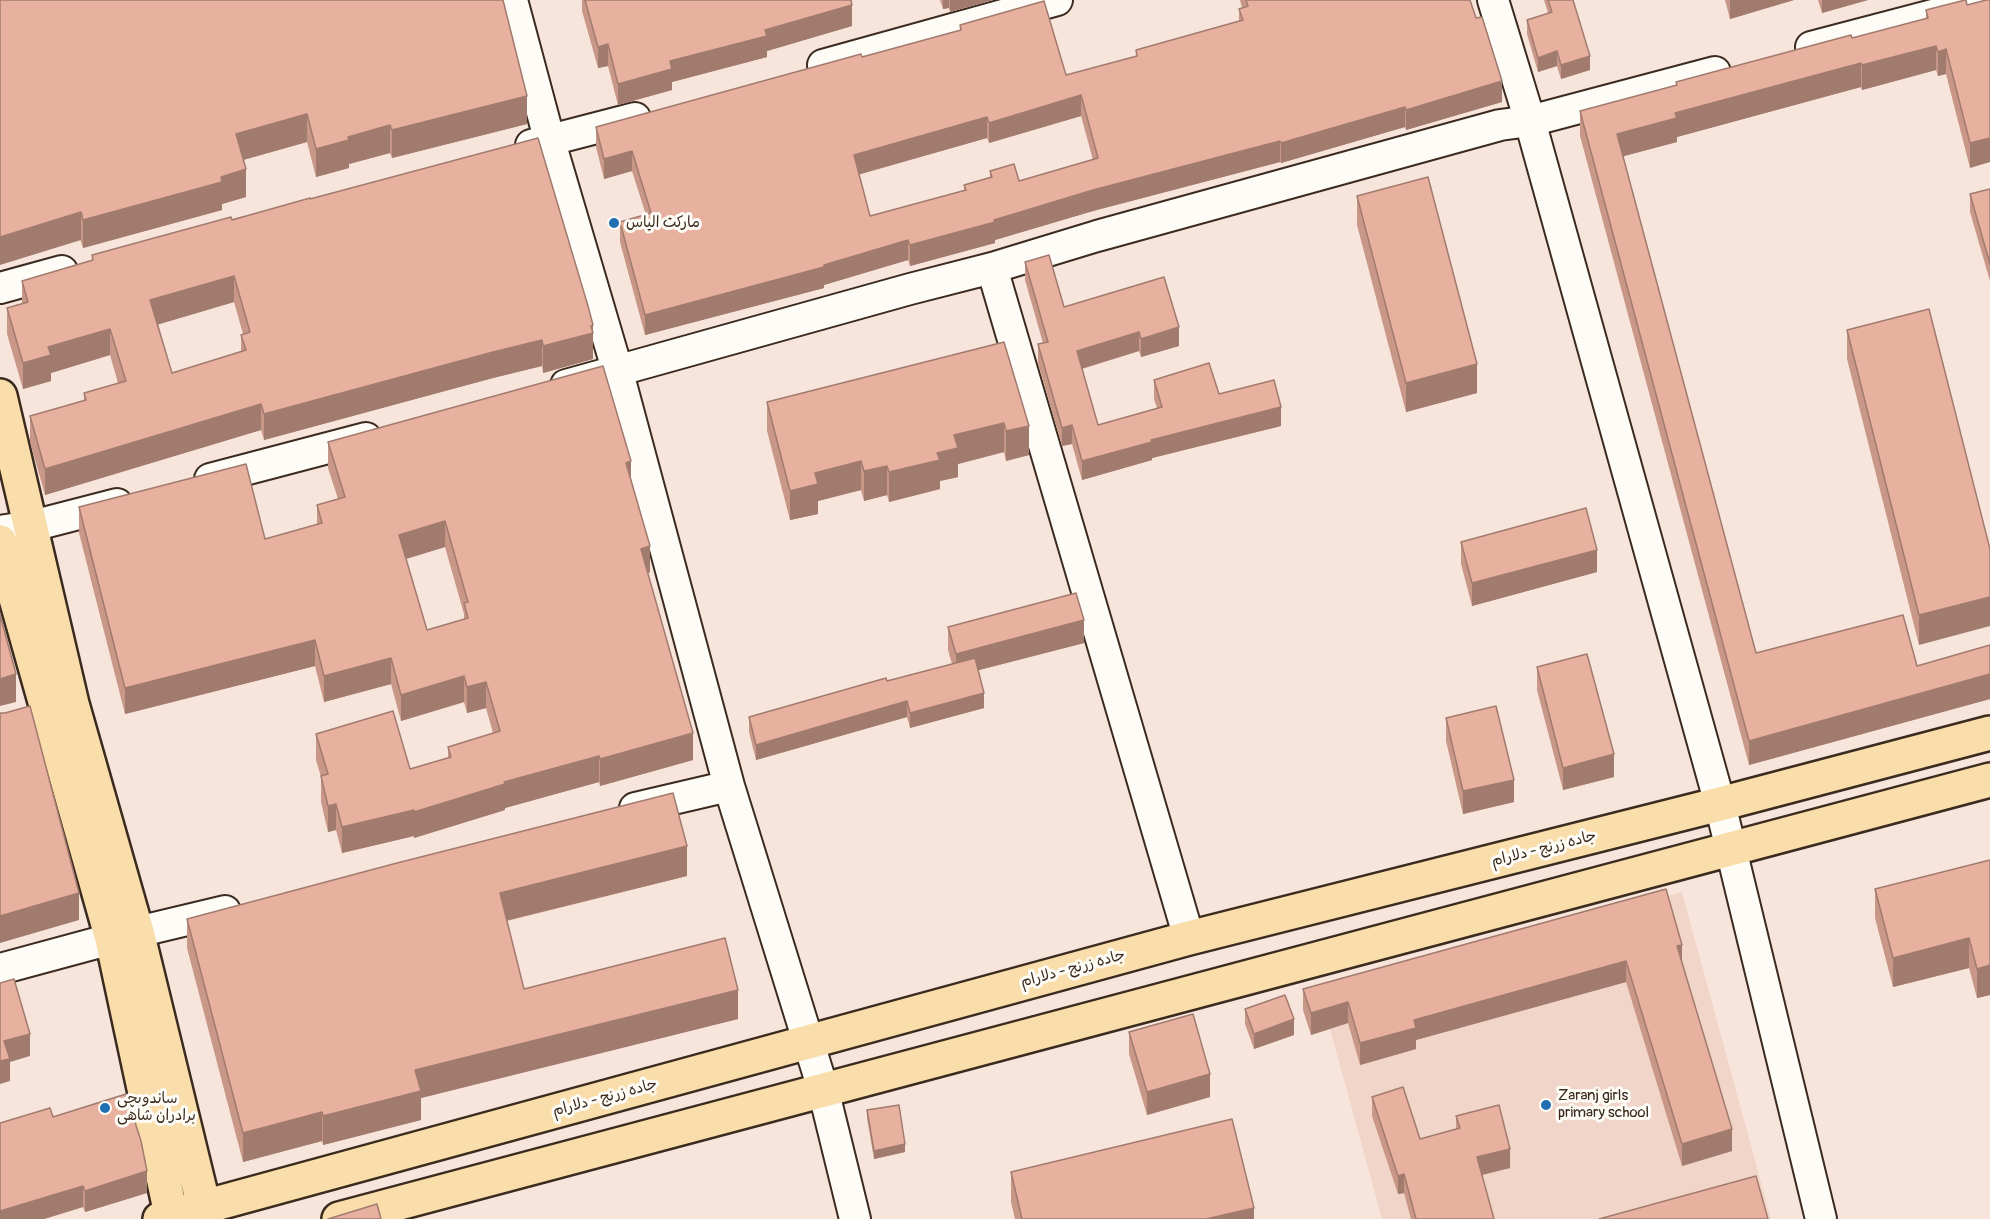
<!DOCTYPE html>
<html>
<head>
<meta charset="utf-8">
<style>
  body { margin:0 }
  canvas { display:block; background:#f7e5dc }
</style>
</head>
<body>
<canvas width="1990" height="1219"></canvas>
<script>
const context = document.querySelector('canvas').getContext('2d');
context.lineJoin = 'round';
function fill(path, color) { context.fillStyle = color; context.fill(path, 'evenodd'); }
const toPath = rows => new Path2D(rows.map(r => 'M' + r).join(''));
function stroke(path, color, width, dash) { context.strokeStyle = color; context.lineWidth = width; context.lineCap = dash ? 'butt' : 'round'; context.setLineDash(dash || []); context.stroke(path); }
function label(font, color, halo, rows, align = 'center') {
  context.font = font + ' Pangolin,"Playpen Sans Arabic",sans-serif'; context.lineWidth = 6; context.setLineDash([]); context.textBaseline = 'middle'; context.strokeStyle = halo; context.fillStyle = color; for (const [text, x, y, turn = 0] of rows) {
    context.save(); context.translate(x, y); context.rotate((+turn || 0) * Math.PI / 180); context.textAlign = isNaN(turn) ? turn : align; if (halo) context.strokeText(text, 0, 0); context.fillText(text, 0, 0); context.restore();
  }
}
fill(toPath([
  [1682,892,1771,1219,1382,1219,1320,992]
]), '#f2d5c9');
const minor = toPath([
  [512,0,550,142,617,369,729,786,823,1089,855,1219],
  [1493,0,1530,121,1720,804,1821,1219],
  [1811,47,1990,0],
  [823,65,1057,0],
  [531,145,635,118],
  [992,268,1189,938],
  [0,288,62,271],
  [566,385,910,289,992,268,1097,236,1500,125,1530,121,1715,72],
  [210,479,366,438],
  [0,531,32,526,117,504],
  [635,808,729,786],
  [0,969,137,932,225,911]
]);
const major = toPath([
  [0,396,72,704,137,932,207,1219],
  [0,542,112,939,172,1219]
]);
const highway = toPath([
  [160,1219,1189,938,1720,804,1990,733],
  [339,1219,1990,780]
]);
stroke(minor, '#3b2a1e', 34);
stroke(major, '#3b2a1e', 38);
stroke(highway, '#3b2a1e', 38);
stroke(minor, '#fdfcf7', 30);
stroke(major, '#f9deab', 33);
stroke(highway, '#f9deab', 33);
fill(toPath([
  [0,0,527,124,392,158,390,153,349,164,349,168,316,177,307,142,243,160,246,197,222,204,222,210,83,248],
  [582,0,851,0,852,26,767,51,767,57,672,82,672,90,618,105,608,66,598,68,582,11],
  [940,0,993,0,950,12,949,8,943,9],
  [1240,0,1470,0,1502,102,1406,130,1405,127,1281,163,1280,162,1093,211,995,240,995,243,910,266,908,260,824,285,824,288,645,335,620,242,620,222,646,215,632,171,604,179,596,147,596,127,862,57,960,30,960,25,1066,75,1136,56,1136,50,1239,21,1239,9,1242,8],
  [1081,116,1093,160,1019,181,990,171,990,177,964,185,964,191,870,216,859,174,987,138,989,143],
  [1544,0,1573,0,1590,70,1561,79,1557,66,1538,72,1527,34,1527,20,1548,13],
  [1725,0,1794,0,1730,19],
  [1818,0,1868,0,1822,13],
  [1986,0,1970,168,1946,74,1938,76,1936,70,1862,90,1861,87,1677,137,1677,142,1623,156,1756,653,1917,666,1990,645,1990,699,1749,765,1580,136,1580,111,1676,86,1676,82,1926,19,1926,10,1967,5],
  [1990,189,1990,281,1970,212,1970,194],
  [1357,196,1477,393,1406,412,1357,225],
  [310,199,593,325,593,359,543,373,542,366,493,378,264,440,261,430,45,495,30,442,30,416,84,401,84,393,118,383,110,355,51,373,51,381,23,389,7,334,7,308,22,304,22,281,92,260,92,255],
  [234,302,243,334,241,335,241,352,172,373,158,324],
  [1025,262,1064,307,1179,346,1141,357,1139,351,1082,369,1098,425,1157,408,1154,399,1154,380,1219,394,1281,426,1152,458,1152,460,1082,480,1072,444,1062,446,1038,363,1038,344,1043,343,1025,280],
  [1929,309,1919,645,1847,359,1847,330],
  [1004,342,1029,455,1006,461,1004,452,958,464,958,477,940,481,940,489,889,502,887,495,864,501,861,490,818,501,818,514,790,520,767,431,767,402],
  [328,442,631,481,650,572,648,573,693,760,600,786,599,782,505,808,505,810,414,838,414,836,342,853,336,830,328,832,321,802,321,777,316,760,316,734,410,769,448,758,448,747,493,733,486,708,467,713,464,702,401,721,391,684,324,702,315,666,125,714,79,533,79,507,265,539,317,525,317,505,338,499,328,468],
  [445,547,464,614,464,619,427,630,406,559],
  [1461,542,1597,572,1472,606,1461,564],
  [948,627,1084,643,979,670,984,708,910,728,907,717,756,760,749,732,749,717,952,664,948,650],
  [1537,667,1614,777,1563,790,1537,690],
  [1446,718,1514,802,1463,814,1446,741],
  [1990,860,1990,995,1977,998,1969,968,1893,987,1875,918,1875,889],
  [687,876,507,921,524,989,738,1019,421,1098,421,1120,323,1145,322,1141,243,1162,187,948,187,919],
  [1666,889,1682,961,1732,1151,1682,1166,1626,982,1416,1040,1416,1049,1360,1065,1348,1023,1311,1035,1303,1010,1303,989],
  [1245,1009,1294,1035,1254,1049,1245,1024],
  [1129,1032,1210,1097,1147,1115,1129,1054],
  [1372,1097,1420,1139,1456,1129,1456,1116,1510,1168,1482,1175,1494,1219,1411,1219,1404,1193,1398,1194,1372,1116],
  [867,1110,905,1152,874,1159,867,1118],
  [53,1117,147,1193,85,1212,83,1207,44,1219,0,1219],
  [1011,1172,1254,1219,1015,1219,1011,1202]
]), '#c89788');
fill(toPath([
  [943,0,949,0,949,8,943,9],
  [950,0,993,0,950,12],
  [1730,0,1794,0,1730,19],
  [1822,0,1868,0,1822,13],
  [852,5,852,26,767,51,767,57,672,82,672,90,618,105,618,84,670,61,765,30],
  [608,44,608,66,598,68,598,47],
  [1936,46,1936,70,1862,90,1862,65],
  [1946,49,1946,74,1938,76,1938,52],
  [1557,51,1557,66,1538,72,1538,58],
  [1590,56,1590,70,1561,79,1561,65],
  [1861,63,1861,87,1677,137,1677,142,1617,158,1617,134,1675,113],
  [1502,81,1502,102,1406,130,1406,110],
  [1081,95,1081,116,989,143,989,123],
  [527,96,527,124,392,158,392,130],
  [1405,107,1405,127,1281,163,1281,143],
  [307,114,307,142,236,162,236,134],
  [987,117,987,138,854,176,854,155],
  [390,125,390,153,349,164,349,168,316,177,316,149,348,137],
  [1990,138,1990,162,1970,168,1970,143],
  [1280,141,1280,162,1093,211,995,240,995,243,910,266,910,245,1093,190],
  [632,151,632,171,604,179,604,159],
  [246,169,246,197,222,204,222,210,83,248,83,220],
  [81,212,81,240,0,265,0,237],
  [908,240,908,260,824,285,824,288,645,335,645,315,824,265],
  [234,276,234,302,150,327,150,300],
  [593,325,593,359,543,373,543,346],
  [1179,327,1179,346,1141,357,1141,339],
  [110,329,110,355,51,373,51,381,23,389,23,363,48,347],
  [1139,332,1139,351,1077,370,1077,351],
  [542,340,542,366,493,378,264,440,264,414,493,352],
  [1477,364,1477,393,1406,412,1406,383],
  [261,404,261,430,45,495,45,469],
  [1281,407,1281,426,1152,458,1152,460,1082,480,1082,461,1151,440],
  [1004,423,1004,452,958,464,958,477,940,481,940,489,889,502,889,472,937,453,954,435],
  [1072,425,1072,444,1062,446,1062,428],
  [1029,426,1029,455,1006,461,1006,431],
  [631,461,631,487,626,463],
  [861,461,861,490,818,501,818,514,790,520,790,491,815,473],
  [887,466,887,495,864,501,864,471],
  [445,521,445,547,399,561,399,535],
  [650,546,650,572,641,575,641,549],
  [1597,550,1597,572,1472,606,1472,583],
  [1990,597,1990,626,1919,645,1919,615],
  [1084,620,1084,643,956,676,956,654],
  [315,640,315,666,125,714,125,688],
  [391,658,391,684,324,702,324,676],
  [16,674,16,702,0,706,0,679],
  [1990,674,1990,699,1749,765,1749,741],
  [464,676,464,702,401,721,401,695],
  [486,682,486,708,467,713,467,687],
  [984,693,984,708,910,728,910,713],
  [907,701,907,717,756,760,756,745],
  [693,733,693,760,600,786,600,759],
  [1614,754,1614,777,1563,790,1563,768],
  [599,756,599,782,505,808,505,810,414,838,414,812,504,782],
  [1514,780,1514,802,1463,814,1463,791],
  [336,804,336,830,328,832,328,806],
  [414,810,414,836,342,853,342,827],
  [687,846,687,876,500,922,500,893],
  [79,893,79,920,0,943,0,916],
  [1969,938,1969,968,1893,987,1893,958],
  [1682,945,1682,967,1677,946],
  [1626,961,1626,982,1416,1040,1416,1049,1360,1065,1360,1043,1414,1020],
  [1990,965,1990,995,1977,998,1977,969],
  [738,990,738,1019,421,1098,421,1120,323,1145,323,1116,415,1070],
  [1348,1002,1348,1023,1311,1035,1311,1013],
  [1294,1019,1294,1035,1254,1049,1254,1034],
  [30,1034,30,1056,10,1062,10,1081,0,1084,0,1061,4,1041],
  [1210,1074,1210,1097,1147,1115,1147,1092],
  [322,1112,322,1141,243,1162,243,1133],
  [1732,1129,1732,1151,1682,1166,1682,1144],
  [905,1144,905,1152,874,1159,874,1151],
  [1510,1149,1510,1168,1477,1176,1477,1157],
  [147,1171,147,1193,85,1212,85,1191],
  [1404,1174,1404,1193,1398,1194,1398,1176],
  [83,1186,83,1207,44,1219,0,1219,0,1211],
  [1254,1208,1254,1219,1206,1219]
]), '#a27b6f');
const building = toPath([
  [0,0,503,0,527,96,392,130,390,125,348,137,349,140,316,149,307,114,236,134,246,169,221,177,222,182,83,220,81,212,0,237,0,0],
  [585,0,851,0,852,5,765,30,767,36,670,61,672,69,618,84,608,44,598,47,585,0],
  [1246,0,1470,0,1476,18,1482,17,1502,81,1406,110,1405,107,1281,143,1280,141,1093,190,994,220,995,222,910,245,908,240,824,265,824,267,645,315,620,222,651,213,632,151,604,159,596,127,861,54,862,57,961,30,960,25,1044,1,1066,75,1137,56,1136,50,1243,20,1239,9,1248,6,1246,0],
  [1081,95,1098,158,1019,181,1014,164,990,171,992,177,964,185,966,190,870,216,854,155,987,117,989,123,1081,95],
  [1548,0,1573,0,1590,56,1561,65,1557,51,1538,58,1527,20,1552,12,1548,0],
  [1965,0,1966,0,1967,5,1986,0,1990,0,1990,138,1970,143,1946,49,1938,52,1936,46,1862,65,1861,63,1675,113,1677,118,1617,134,1756,653,1903,615,1917,666,1990,645,1990,674,1749,741,1580,111,1677,85,1676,82,1851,35,1852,38,1928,18,1926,10,1965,0],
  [538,138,588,306,593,325,591,326,593,333,543,346,542,340,493,352,264,414,261,404,45,469,30,416,86,400,84,393,126,381,110,329,48,347,51,355,23,363,7,308,28,302,22,281,93,260,92,255,231,217,232,220,310,198,310,199,538,138],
  [234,276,250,332,241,335,246,350,172,373,150,300,234,276],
  [1428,177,1477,364,1406,383,1357,196,1428,177],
  [1990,189,1990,264,1970,194,1990,189],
  [1049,255,1064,307,1164,277,1179,327,1141,339,1139,332,1077,351,1098,425,1162,407,1154,380,1209,363,1219,394,1274,380,1281,407,1151,440,1152,442,1082,461,1072,425,1062,428,1038,344,1048,342,1025,262,1049,255],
  [1929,309,1990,549,1990,597,1919,615,1847,330,1929,309],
  [1004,342,1029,426,1006,431,1004,423,954,435,958,448,937,453,940,460,889,472,887,466,864,471,861,461,815,473,818,484,790,491,767,402,1004,342],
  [603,366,631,461,626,463,650,546,641,549,693,733,600,759,599,756,504,782,505,784,414,812,414,810,342,827,336,804,328,806,321,776,328,774,316,734,393,711,410,769,451,757,448,747,500,731,486,682,467,687,464,676,401,695,391,658,324,676,315,640,125,688,79,507,246,464,265,539,322,523,317,505,345,497,328,442,603,366],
  [445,521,468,602,464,603,468,618,427,630,399,535,445,521],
  [1586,508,1597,550,1472,583,1461,542,1586,508],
  [1076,593,1084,620,956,654,948,627,1076,593],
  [0,615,16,674,0,679,0,615],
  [1587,654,1614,754,1563,768,1537,667,1587,654],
  [975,658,984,693,910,713,907,701,756,745,749,717,886,678,887,681,975,658],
  [30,706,79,893,0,916,0,713,5,713,30,706],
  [1496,706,1514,780,1463,791,1446,718,1496,706],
  [673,793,687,846,500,893,524,989,725,938,738,990,415,1070,421,1091,323,1116,322,1112,243,1133,187,919,397,863,673,793],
  [1990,860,1990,965,1977,969,1969,938,1893,958,1875,889,1990,860],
  [1666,889,1682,945,1677,946,1732,1129,1682,1144,1626,961,1414,1020,1416,1028,1360,1043,1348,1002,1311,1013,1303,989,1666,889],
  [14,979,30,1034,4,1041,10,1059,0,1061,0,983,14,979],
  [1285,995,1294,1019,1254,1034,1245,1009,1285,995],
  [1193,1014,1210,1074,1147,1092,1129,1032,1193,1014],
  [1403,1087,1420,1139,1460,1128,1456,1116,1499,1105,1510,1149,1477,1157,1494,1219,1416,1219,1404,1174,1398,1176,1372,1097,1403,1087],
  [126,1094,141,1141,147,1171,85,1191,83,1186,0,1211,0,1123,50,1108,53,1117,126,1094],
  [899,1105,905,1144,874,1151,867,1110,899,1105],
  [1232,1119,1254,1208,1206,1219,1022,1219,1011,1172,1232,1119],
  [1756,1176,1768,1219,1599,1219,1756,1176],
  [377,1204,381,1219,328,1219,377,1204]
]);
fill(building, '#e8b09e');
stroke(building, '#a27b6f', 1.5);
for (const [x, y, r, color] of [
  [614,223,6,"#1f6fb2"],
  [1546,1105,6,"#1f6fb2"],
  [105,1108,6,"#1f6fb2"]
]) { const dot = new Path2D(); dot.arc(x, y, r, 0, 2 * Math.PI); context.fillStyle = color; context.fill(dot); stroke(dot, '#fdfcf7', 2); }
label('15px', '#3b2a1e', '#fdfcf7', [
  ["مارکت الیاس",626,223],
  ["Zaranj girls",1558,1096],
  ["primary school",1558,1113],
  ["ساندویچی",117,1099],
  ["برادران شاهی",117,1116]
], 'left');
label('15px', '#3b2a1e', '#fdfcf7', [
  ["جاده زرنج - دلارام",1544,849,-14],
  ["جاده زرنج - دلارام",1073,969,-15],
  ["جاده زرنج - دلارام",605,1098,-15]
]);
</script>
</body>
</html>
